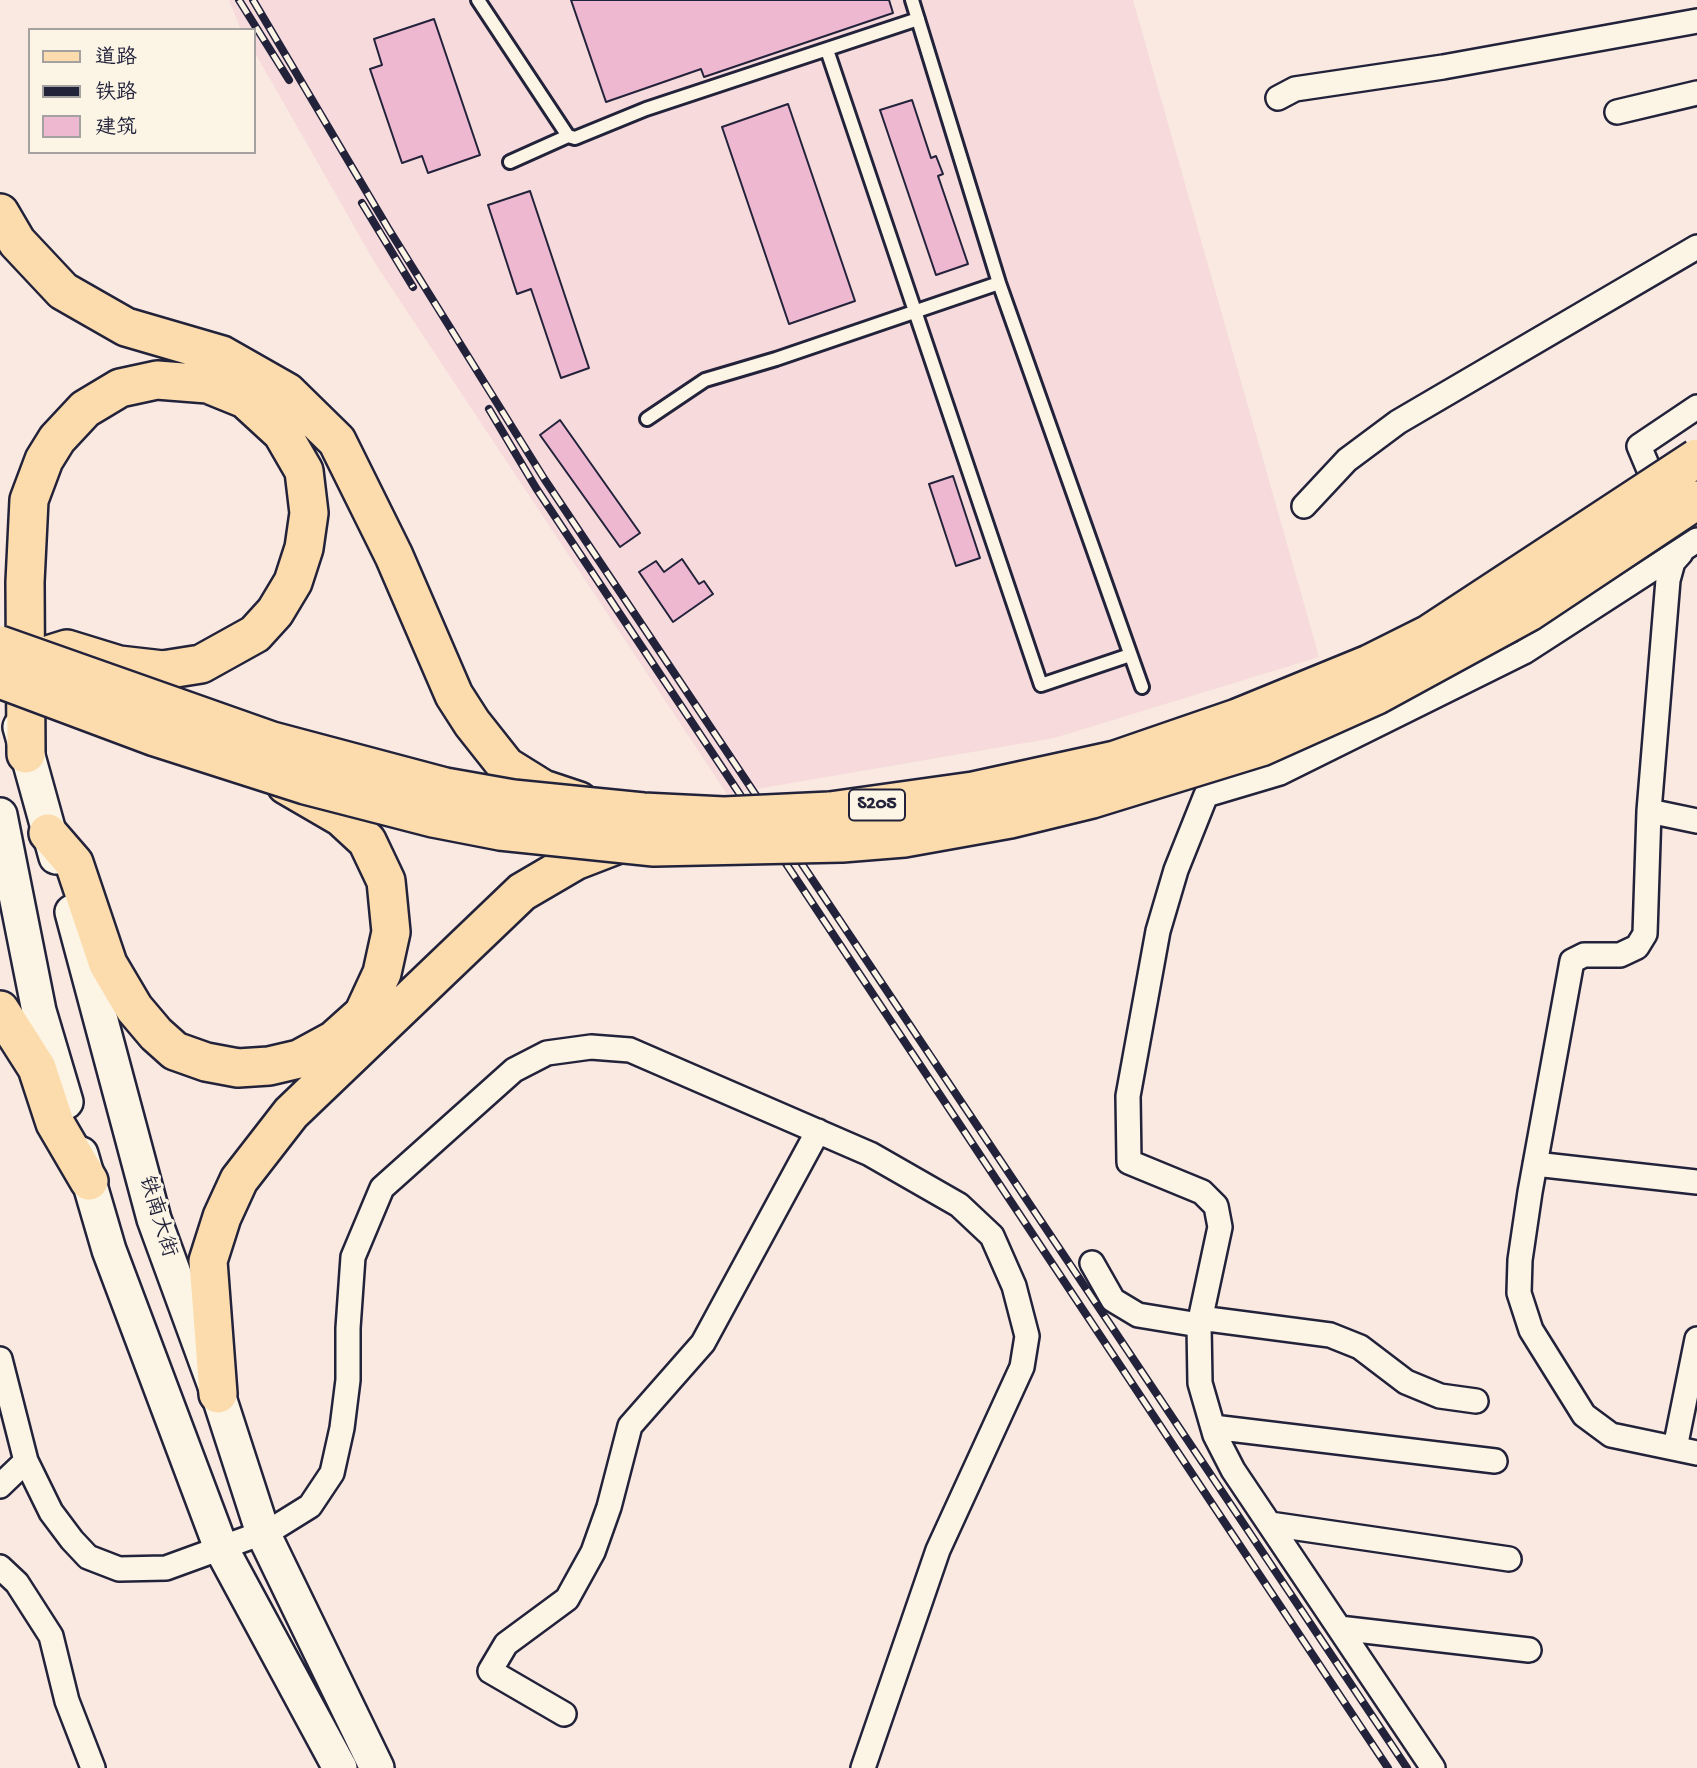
<!DOCTYPE html>
<html>
<head>
<meta charset="utf-8">
<style>
  body { margin:0 }
  #map { position:relative; width:1697px; height:1768px; overflow:hidden; background:#f9e9e1; font-family:"Gochi Hand","LXGW WenKai TC",sans-serif }
  canvas { display:block }
  .legend { position:absolute; left:28px; top:28px; width:228px; height:126px; box-sizing:border-box; background:#fcf5e5; border:2px solid #a5a1a1; margin:0; padding:9px 12px; list-style:none; font-size:21px; color:#22223b }
  .legend li { display:flex; align-items:center; gap:14px; height:35px }
  .legend b { width:35px; border:2px solid #a5a1a1 }
</style>
</head>
<body>
<div id="map">
<canvas width="1697" height="1768"></canvas>
<ul class="legend">
<li><b style="height:9px;background:#fcdcac"></b>道路</li>
<li><b style="height:9px;background:#22223b"></b>铁路</li>
<li><b style="height:19px;background:#efb8d1"></b>建筑</li>
</ul>
</div>
<script>
const context = document.querySelector('canvas').getContext('2d');
context.lineJoin = 'round';
function fill(path, color) { context.fillStyle = color; context.fill(path, 'evenodd'); }
const toPath = rows => new Path2D(rows.map(r => 'M' + r).join(''));
function stroke(path, color, width, dash) { context.strokeStyle = color; context.lineWidth = width; context.lineCap = dash ? 'butt' : 'round'; context.setLineDash(dash || []); context.stroke(path); }
function label(font, color, halo, rows, align = 'center') {
  context.font = font + ' "Gochi Hand","LXGW WenKai TC",sans-serif'; context.lineWidth = 6; context.setLineDash([]); context.textBaseline = 'middle'; context.strokeStyle = halo; context.fillStyle = color; for (const [text, x, y, turn = 0] of rows) {
    context.save(); context.translate(x, y); context.rotate((+turn || 0) * Math.PI / 180); context.textAlign = isNaN(turn) ? turn : align; if (halo) context.strokeText(text, 0, 0); context.fillText(text, 0, 0); context.restore();
  }
}
fill(toPath([
  [229,0,1133,0,1319,657,1054,738,727,794,375,263,254,51,254,30,241,30]
]), '#f6dadc');
const building = toPath([
  [571,0,889,0,893,13,704,77,701,69,606,102,571,0],
  [434,19,480,155,428,173,422,156,402,163,370,69,382,65,374,39,434,19],
  [912,100,931,158,936,156,943,174,938,176,968,264,936,275,880,110,912,100],
  [788,104,855,301,789,324,722,127,788,104],
  [530,191,589,368,561,378,531,289,517,294,488,205,530,191],
  [560,420,640,533,620,547,540,435,560,420],
  [953,476,980,558,956,566,929,484,953,476],
  [682,559,699,584,704,581,713,594,673,622,639,572,656,561,664,572,682,559]
]);
fill(building, '#efb8d1');
stroke(building, '#22223b', 2);
const lane = toPath([
  [478,0,568,136],
  [912,0,999,283,1142,687],
  [827,50,1041,685,1130,655],
  [510,162,568,136,575,138,646,109,918,19],
  [647,419,705,380,776,359,999,283]
]);
const street = toPath([
  [1278,98,1295,89,1443,67,1697,21],
  [1617,112,1697,93],
  [1660,496,1639,446,1697,407],
  [1304,506,1347,460,1398,422,1697,247],
  [1681,553,1673,562,1668,580,1649,811,1645,934,1637,947,1620,955,1584,955,1572,961,1530,1192,1520,1260,1519,1293,1531,1330,1584,1415,1611,1435,1697,1453],
  [1649,811,1697,821],
  [1535,1164,1697,1182],
  [1092,1263,1113,1300,1138,1315,1199,1325],
  [1200,1318,1330,1335,1360,1347,1406,1382,1440,1396,1476,1401],
  [0,1359,26,1461,51,1512,72,1540,88,1557,119,1569,166,1568,273,1529,310,1506,332,1473,342,1428,348,1380,348,1328,353,1257,382,1188,514,1070,547,1053,591,1047,630,1050,870,1154,959,1205,992,1236,1014,1286,1027,1336,1022,1367,938,1550,863,1768],
  [1213,1427,1495,1461],
  [1675,1448,1697,1339],
  [0,1486,26,1461],
  [1270,1524,1509,1559],
  [0,1567,17,1583,51,1636,67,1701,93,1768],
  [1339,1628,1529,1650],
  [564,1714,490,1671,506,1644,567,1599,593,1552,609,1507,630,1426,703,1343,818,1131],
  [1433,1768,1233,1470,1215,1435,1200,1383,1199,1325,1220,1227,1216,1206,1202,1192,1129,1162,1128,1096,1158,931,1176,870,1206,795,1280,773,1524,652,1697,540]
]);
const secondary = toPath([
  [20,727,56,857],
  [0,815,39,1011,66,1102],
  [72,912,154,1219,218,1394,263,1533,377,1768],
  [81,1154,109,1250,221,1548,340,1768]
]);
const primary = toPath([
  [0,213,17,242,63,291,126,327,222,355,287,392,337,441,394,556,454,695,472,723,506,766,543,789,579,801],
  [26,754,25,582,29,500,44,460,57,439,85,409,120,388,157,380,208,384,245,399,282,433,304,471,309,513,304,548,293,582,275,612,255,634,201,664,163,670,119,665,67,649,51,654],
  [48,833,74,863,108,964,134,1008,156,1034,175,1051,206,1062,238,1068,269,1066,299,1059,334,1040,363,1014,382,973,391,932,386,881,367,841,341,817,286,785],
  [0,1010,37,1068,55,1123,89,1181],
  [218,1394,208,1261,222,1217,239,1180,291,1113,522,892,575,861,619,844]
]);
stroke(lane, '#22223b', 18);
stroke(street, '#22223b', 28);
stroke(secondary, '#22223b', 38);
stroke(primary, '#22223b', 42);
stroke(lane, '#fcf5e5', 12);
stroke(street, '#fcf5e5', 23);
stroke(secondary, '#fcf5e5', 33);
stroke(primary, '#fcdcac', 37);
const rail = toPath([
  [239,0,289,80],
  [253,0,388,228,545,480,1407,1768],
  [362,203,413,287],
  [489,409,536,488,1388,1768]
]);
stroke(rail, '#22223b', 8);
stroke(rail, '#fcf5e5', 5, [16]);
const primaryBridge = toPath([
  [0,645,272,741,445,787,513,799,643,812,724,816,830,811,973,791,1115,760,1237,718,1369,664,1429,634,1697,458],
  [0,679,155,737,305,785,433,818,500,831,654,847,842,843,904,838,1010,819,1092,799,1261,747,1377,695,1529,612,1697,500]
]);
stroke(primaryBridge, '#22223b', 42, []);
stroke(primaryBridge, '#fcdcac', 37);
for (const [x, y, w] of [
  [877,805,56]
]) { const box = new Path2D(); box.roundRect(x - w / 2, y - 15.5, w, 31, 5); context.fillStyle = '#fcf5e5'; context.fill(box); stroke(box, '#22223b', 2); }
label('bold 19px', '#22223b', null, [
  ["S205",877,805]
]);
label('21px', '#22223b', '#fcf5e5', [
  ["铁南大街",156,1217,73]
]);
</script>
</body>
</html>
